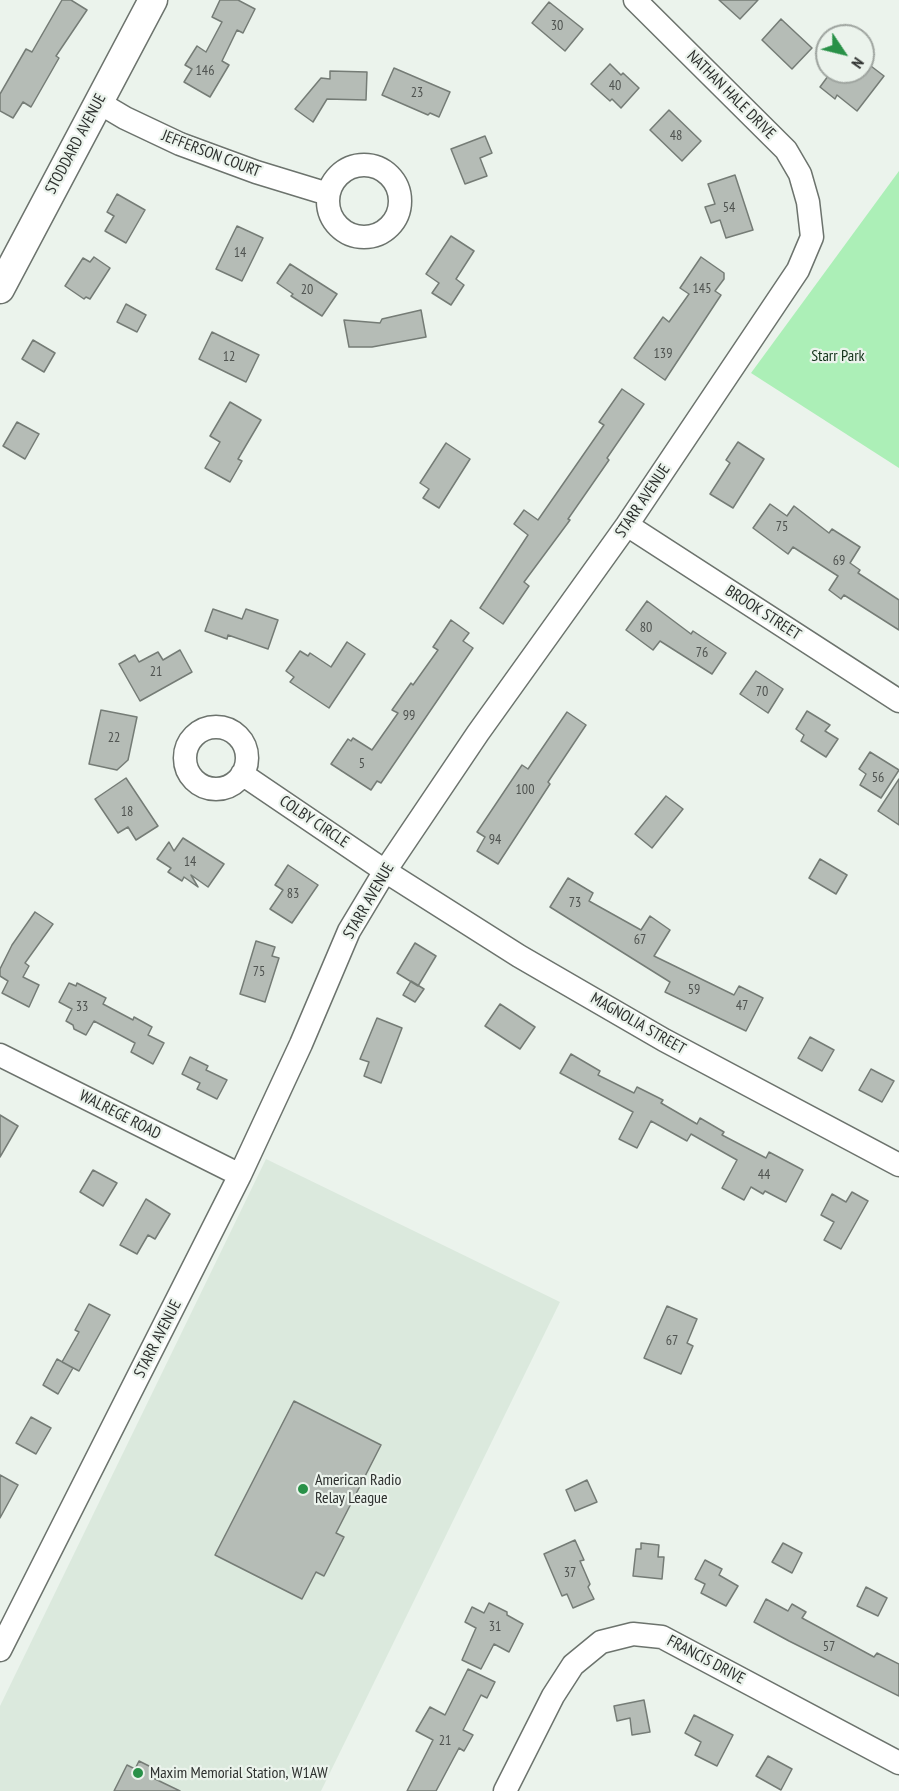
<!DOCTYPE html>
<html>
<head>
<meta charset="utf-8">
<style>
  body { margin:0 }
  #map { position:relative; width:899px; height:1791px; overflow:hidden; background:#ebf3ec; font-family:"PT Sans Narrow",sans-serif }
  canvas { display:block }
  .north { position:absolute; left:815px; top:24px; width:60px; height:60px; box-sizing:border-box; background:#ebf3ec; border:2px solid #9fa5a0; border-radius:50%; rotate:125deg; font-size:16px; font-weight:700; line-height:24px; text-align:center; color:#2d302e }
  .north::after { content:''; display:block; margin:auto; width:21px; height:27px; background:#299148; clip-path:polygon(50% 0,100% 100%,50% 72%,0 100%) }
</style>
</head>
<body>
<div id="map">
<canvas width="899" height="1791"></canvas>
<div class="north">N</div>
</div>
<script>
const context = document.querySelector('canvas').getContext('2d');
context.lineJoin = 'round';
function fill(path, color) { context.fillStyle = color; context.fill(path, 'evenodd'); }
const toPath = rows => new Path2D(rows.map(r => 'M' + r).join(''));
function stroke(path, color, width, dash) { context.strokeStyle = color; context.lineWidth = width; context.lineCap = dash ? 'butt' : 'round'; context.setLineDash(dash || []); context.stroke(path); }
function label(font, color, halo, rows, align = 'center') {
  context.font = font + ' "PT Sans Narrow",sans-serif'; context.lineWidth = 4.5; context.setLineDash([]); context.textBaseline = 'middle'; context.strokeStyle = halo; context.fillStyle = color; for (const [text, x, y, turn = 0] of rows) {
    context.save(); context.translate(x, y); context.rotate((+turn || 0) * Math.PI / 180); context.textAlign = isNaN(turn) ? turn : align; if (halo) context.strokeText(text, 0, 0); context.fillText(text, 0, 0); context.restore();
  }
}
fill(toPath([
  [266,1159,560,1302,321,1791,0,1791,0,1706]
]), '#dbe9dd');
fill(toPath([
  [899,171,899,468,751,373]
]), '#acefb7');
const building = toPath([
  [62,0,71,0,87,10,56,56,59,58,31,107,23,102,13,118,0,111,0,94,26,49,32,52,62,0],
  [220,0,238,0,255,9,243,33,237,30,222,61,229,65,210,97,184,82,192,69,185,65,197,46,206,52,222,22,212,17,220,0],
  [719,0,758,0,740,19,719,0],
  [549,2,583,29,565,51,532,23,549,2],
  [781,19,812,48,792,69,762,40,781,19],
  [863,60,884,76,857,111,837,95,835,99,820,87,831,72,863,72,863,60],
  [610,64,621,75,623,73,639,88,621,108,612,99,610,101,591,84,610,64],
  [394,68,450,92,439,117,430,113,428,115,382,95,394,68],
  [330,71,367,72,366,100,327,99,313,122,295,109,321,78,330,79,330,71],
  [669,110,701,141,682,161,650,130,669,110],
  [485,136,492,153,480,158,487,176,465,184,451,149,485,136],
  [735,175,753,230,726,238,720,220,711,223,705,207,715,204,708,184,735,175],
  [117,194,145,210,126,243,105,231,114,216,107,212,117,194],
  [237,226,263,238,242,281,216,269,237,226],
  [451,236,474,251,456,279,464,285,451,305,432,293,439,283,426,274,451,236],
  [94,257,110,268,90,299,86,297,84,299,65,286,83,258,90,262,94,257],
  [701,257,724,273,724,279,715,291,721,295,665,380,634,358,663,317,669,322,689,294,680,288,701,257],
  [290,264,337,294,322,316,291,296,293,294,277,283,290,264],
  [126,304,146,315,137,332,117,322,126,304],
  [421,310,426,337,372,347,349,347,344,320,380,323,382,319,421,310],
  [212,332,259,355,246,382,199,359,212,332],
  [33,340,55,353,44,372,22,359,33,340],
  [622,389,644,404,607,458,609,460,568,519,570,520,524,582,529,586,503,624,480,608,528,535,514,524,524,510,538,520,604,425,599,422,622,389],
  [230,402,261,420,238,459,242,461,230,482,205,468,220,442,210,436,230,402],
  [17,422,39,434,25,459,3,446,17,422],
  [738,442,764,459,733,508,710,494,730,463,726,460,738,442],
  [446,443,470,459,439,508,423,498,429,489,420,483,446,443],
  [770,504,787,516,794,506,829,533,832,529,860,547,850,563,860,570,858,573,899,600,899,630,844,595,841,599,829,590,838,576,793,547,788,554,753,528,770,504],
  [647,601,691,634,693,631,726,653,712,674,660,641,653,650,626,630,647,601],
  [213,609,242,619,246,609,278,620,268,649,228,635,227,639,205,631,213,609],
  [451,620,469,633,463,641,473,648,381,783,377,781,371,790,331,764,348,739,351,741,353,738,372,750,398,713,392,710,411,683,413,685,438,650,433,647,451,620],
  [347,642,365,654,329,708,290,682,294,677,286,671,300,651,308,656,310,653,331,667,347,642],
  [180,650,192,672,140,701,119,664,135,655,139,662,158,652,163,660,180,650],
  [756,671,783,689,768,713,740,694,756,671],
  [101,710,137,717,128,760,117,770,89,764,101,710],
  [807,711,830,725,825,731,838,739,826,757,801,741,804,735,796,729,807,711],
  [567,712,586,725,548,782,550,784,498,864,477,851,485,837,477,832,522,765,528,769,567,712],
  [870,752,899,770,881,798,860,785,866,774,859,769,870,752],
  [126,778,158,826,136,840,128,827,118,833,95,799,126,778],
  [899,779,899,825,878,811,899,779],
  [666,796,683,809,652,848,635,834,666,796],
  [183,838,224,864,208,887,191,875,198,887,184,877,182,881,168,872,171,868,157,859,169,842,174,851,183,838],
  [820,859,847,875,836,894,809,878,820,859],
  [288,865,318,885,292,923,270,909,283,890,275,885,288,865],
  [568,878,593,893,589,901,641,930,650,916,670,930,654,956,734,995,739,986,763,998,746,1031,665,992,670,982,550,907,568,878],
  [35,912,53,924,25,963,29,966,23,977,39,985,29,1007,2,993,8,981,0,976,0,969,12,945,35,912],
  [256,941,275,947,272,956,279,958,265,1002,240,994,256,941],
  [415,943,436,956,418,986,397,973,415,943],
  [411,981,424,989,415,1002,403,995,411,981],
  [69,983,76,986,77,983,106,998,103,1004,133,1020,134,1017,152,1027,148,1035,164,1043,153,1064,131,1052,135,1043,94,1021,86,1035,74,1029,73,1025,66,1021,72,1009,59,1002,69,983],
  [500,1004,535,1027,520,1049,485,1026,500,1004],
  [377,1018,402,1028,381,1083,364,1076,369,1062,360,1059,377,1018],
  [810,1037,834,1050,822,1071,798,1058,810,1037],
  [571,1054,600,1071,598,1075,634,1093,637,1087,663,1100,661,1103,697,1124,700,1118,724,1132,722,1135,766,1158,769,1152,803,1170,786,1202,765,1191,763,1194,751,1187,744,1200,722,1188,737,1160,691,1134,687,1141,651,1121,637,1148,619,1139,633,1112,560,1073,571,1054],
  [190,1057,208,1066,206,1070,227,1080,217,1099,197,1089,200,1083,182,1074,190,1057],
  [871,1069,894,1081,882,1102,859,1090,871,1069],
  [0,1115,18,1126,0,1157,0,1115],
  [93,1170,117,1183,103,1206,80,1192,93,1170],
  [852,1192,868,1201,841,1249,824,1240,834,1222,821,1215,832,1194,846,1202,852,1192],
  [146,1199,170,1214,155,1239,148,1235,137,1254,120,1245,146,1199],
  [89,1304,110,1315,79,1371,62,1362,79,1332,75,1330,89,1304],
  [667,1306,697,1319,687,1343,693,1346,681,1374,644,1358,667,1306],
  [57,1359,73,1368,58,1394,43,1385,57,1359],
  [294,1401,381,1445,336,1533,344,1537,324,1576,316,1572,302,1599,215,1555,294,1401],
  [31,1417,51,1428,36,1454,16,1443,31,1417],
  [0,1475,18,1485,0,1518,0,1475],
  [587,1480,597,1502,575,1511,566,1490,587,1480],
  [575,1540,584,1560,580,1561,590,1584,588,1587,594,1599,573,1608,567,1594,562,1596,544,1554,575,1540],
  [641,1543,659,1545,658,1557,664,1557,662,1579,633,1576,636,1549,641,1549,641,1543],
  [783,1543,802,1553,792,1573,772,1562,783,1543],
  [705,1560,722,1569,719,1575,738,1586,726,1606,701,1593,705,1584,695,1579,705,1560],
  [866,1587,887,1598,878,1616,857,1606,866,1587],
  [766,1599,788,1611,792,1604,806,1612,802,1618,874,1657,877,1653,899,1664,899,1696,789,1641,754,1622,766,1599],
  [489,1603,507,1612,507,1615,523,1624,509,1652,494,1644,481,1669,462,1660,476,1628,465,1622,472,1607,484,1613,489,1603],
  [468,1669,495,1682,487,1698,481,1695,463,1730,473,1735,464,1751,459,1748,436,1791,407,1791,433,1740,416,1731,430,1707,445,1715,468,1669],
  [644,1700,650,1732,632,1735,630,1718,617,1721,614,1706,644,1700],
  [694,1715,733,1735,717,1766,695,1755,701,1742,685,1733,694,1715],
  [768,1756,792,1769,781,1790,756,1776,768,1756],
  [139,1761,155,1769,151,1777,180,1791,114,1791,127,1765,135,1769,139,1761]
]);
fill(building, '#b5bcb6');
stroke(building, '#757c76', 1.5);
const minor = toPath([
  [98,102,125,118,180,144,256,172,328,194],
  '328 201a36 36 0 1 1 72 0a36 36 0 1 1-72 0Z',
  [627,525,899,701],
  '185 758a31 31 0 1 1 62 0a31 31 0 1 1-62 0Z',
  [242,774,385,871,519,956,664,1040,899,1165],
  [0,1055,240,1175],
  [0,1650,240,1175,301,1044,349,931,385,871,478,733,627,525,798,270,812,237,808,202,800,174,786,150,635,0],
  [505,1791,553,1696,573,1665,601,1642,633,1634,662,1637,899,1763]
]);
const tertiary = toPath([
  [0,289,153,0]
]);
stroke(minor, '#6c736d', 25);
stroke(tertiary, '#6c736d', 31);
stroke(minor, '#fff', 22);
stroke(tertiary, '#fff', 28);
for (const [x, y, r, color] of [
  [303,1489,6,"#299148"],
  [138,1773,6,"#299148"]
]) { const dot = new Path2D(); dot.arc(x, y, r, 0, 2 * Math.PI); context.fillStyle = color; context.fill(dot); stroke(dot, '#ebf3ec', 2); }
label('14px', '#4f5350', null, [
  ["30",557,26],
  ["146",205,71],
  ["40",615,86],
  ["23",417,93],
  ["48",676,136],
  ["54",729,208],
  ["14",240,253],
  ["145",702,289],
  ["20",307,290],
  ["139",663,354],
  ["12",229,357],
  ["75",782,527],
  ["69",839,561],
  ["80",646,628],
  ["76",702,653],
  ["21",156,672],
  ["70",762,692],
  ["99",409,716],
  ["22",114,738],
  ["5",362,764],
  ["56",878,778],
  ["100",525,790],
  ["18",127,812],
  ["94",495,840],
  ["14",190,862],
  ["83",293,894],
  ["73",575,903],
  ["67",640,940],
  ["75",259,972],
  ["59",694,990],
  ["47",742,1006],
  ["33",82,1007],
  ["44",764,1175],
  ["67",672,1341],
  ["37",570,1573],
  ["31",495,1627],
  ["57",829,1647],
  ["21",445,1741]
]);
label('16px', '#2d302e', '#ebf3ec', [
  ["NATHAN HALE DRIVE",731,95,45],
  ["STODDARD AVENUE",76,144,-62],
  ["JEFFERSON COURT",211,154,21],
  ["STARR AVENUE",643,501,-56],
  ["BROOK STREET",763,613,33],
  ["COLBY CIRCLE",314,822,34],
  ["STARR AVENUE",369,901,-60],
  ["MAGNOLIA STREET",638,1024,30],
  ["WALREGE ROAD",120,1115,27],
  ["STARR AVENUE",158,1339,-63],
  ["FRANCIS DRIVE",706,1660,28]
]);
label('16px', '#123119', '#ebf3ec', [
  ["Starr Park",838,356]
]);
label('16px', '#2d302e', '#ebf3ec', [
  ["American Radio",315,1480],
  ["Relay League",315,1498],
  ["Maxim Memorial Station, W1AW",150,1773]
], 'left');
</script>
</body>
</html>
